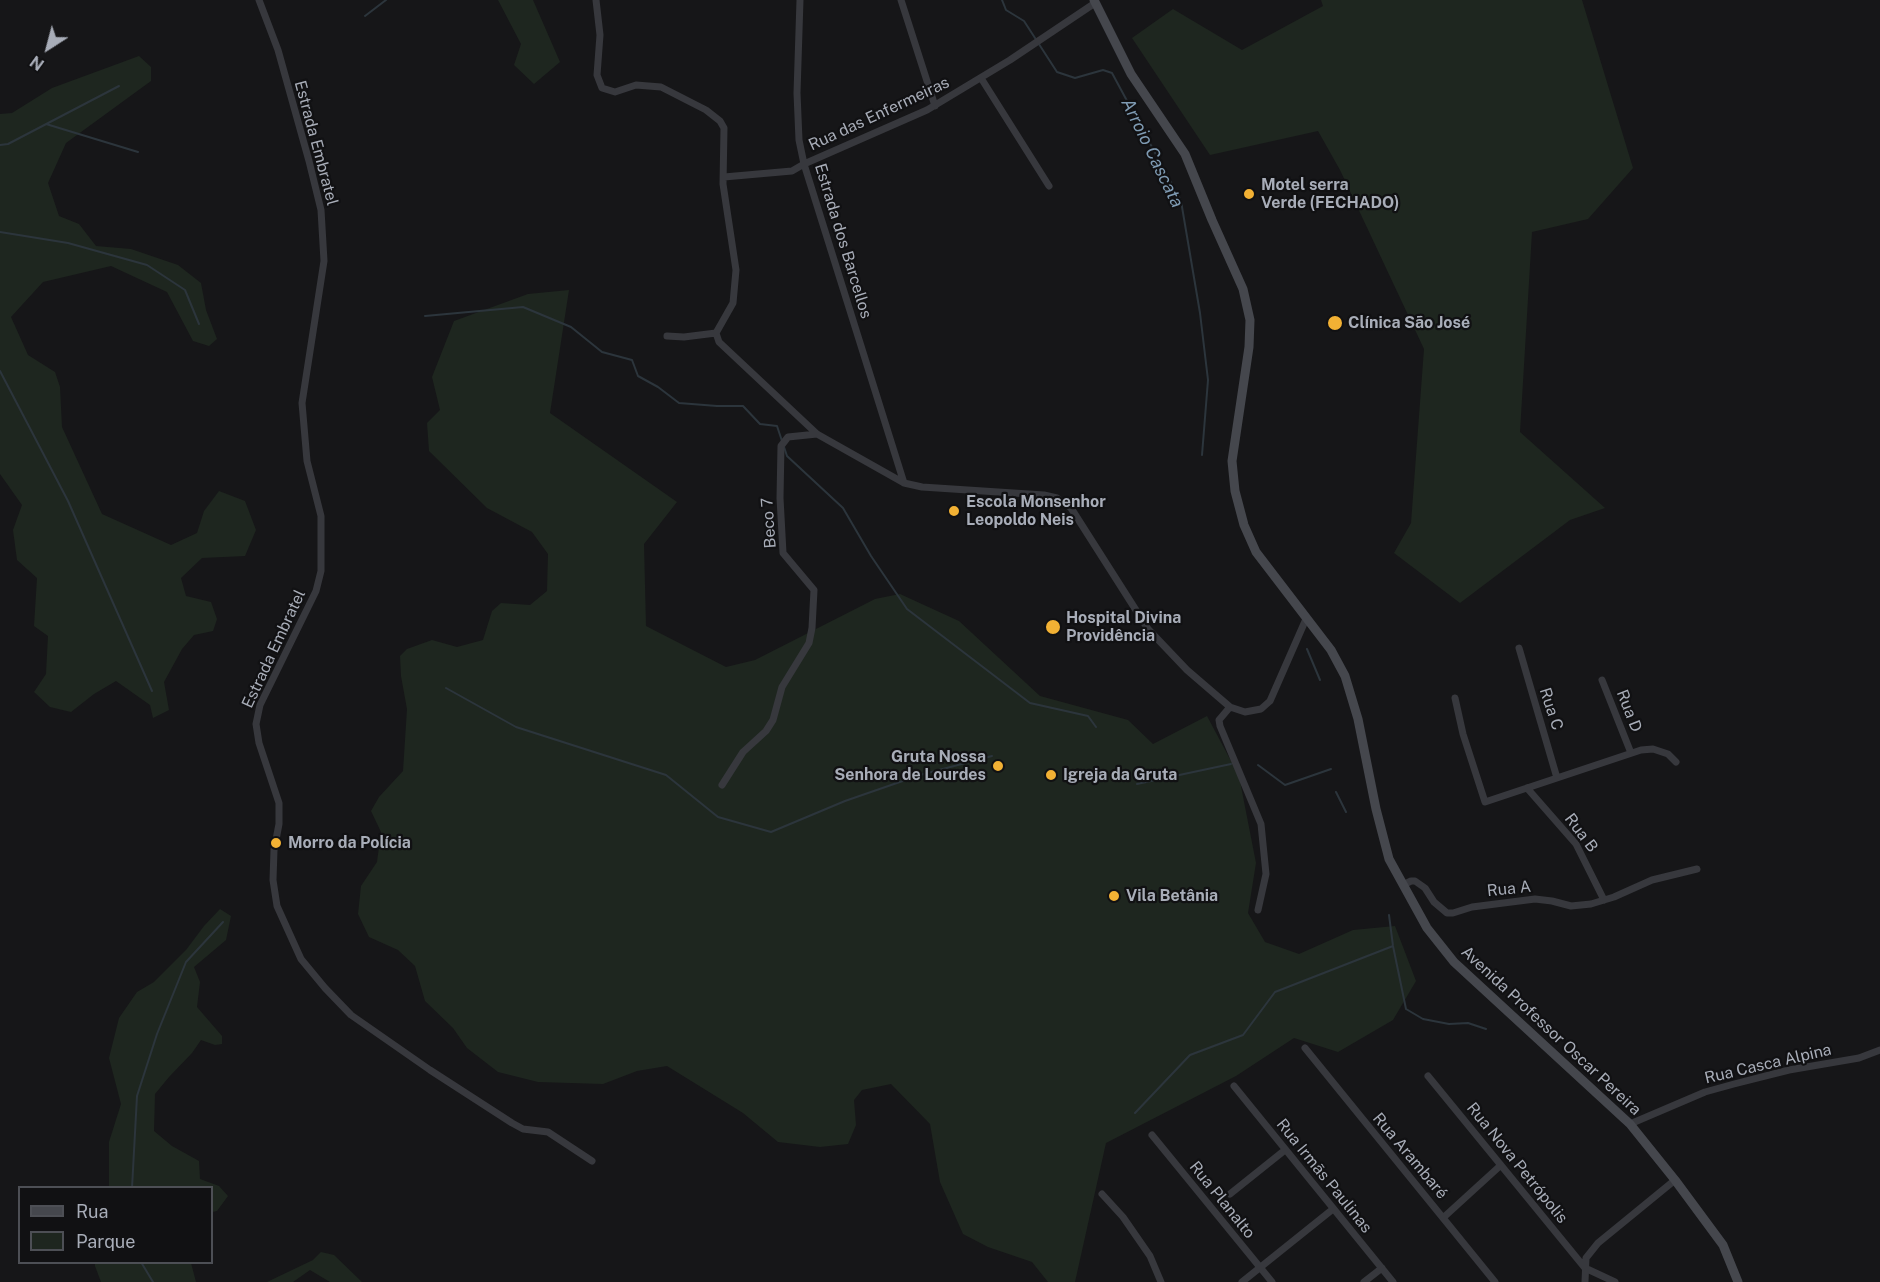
<!DOCTYPE html>
<html>
<head>
<meta charset="utf-8">
<style>
  body { margin:0 }
  #map { position:relative; width:1880px; height:1282px; overflow:hidden; background:#161618; font-family:"Public Sans",sans-serif }
  canvas { display:block }
  .legend { position:absolute; left:18px; top:1186px; width:195px; height:78px; box-sizing:border-box; background:#111113; border:2px solid #4d4f55; margin:0; padding:8px 10px; list-style:none; font-size:18px; color:#a8adb8 }
  .legend li { display:flex; align-items:center; gap:12px; height:30px }
  .legend b { width:30px; border:2px solid #4d4f55 }
  .north { position:absolute; left:18px; top:18px; width:60px; height:60px; -webkit-text-stroke:4px #111113; paint-order:stroke; rotate:216deg; font-size:16px; font-weight:700; line-height:24px; text-align:center; color:#a8adb8 }
  .north::after { content:''; display:block; margin:auto; width:21px; height:27px; background:#a8adb8; clip-path:polygon(50% 0,100% 100%,50% 72%,0 100%) }
</style>
</head>
<body>
<div id="map">
<canvas width="1880" height="1282"></canvas>
<ul class="legend">
<li><b style="height:8px;background:#45474d"></b>Rua</li>
<li><b style="height:16px;background:#1e261f"></b>Parque</li>
</ul>
<div class="north">N</div>
</div>
<script>
const context = document.querySelector('canvas').getContext('2d');
context.lineJoin = 'round';
function fill(path, color) { context.fillStyle = color; context.fill(path, 'evenodd'); }
const toPath = rows => new Path2D(rows.map(r => 'M' + r).join(''));
function stroke(path, color, width, dash) { context.strokeStyle = color; context.lineWidth = width; context.lineCap = dash ? 'butt' : 'round'; context.setLineDash(dash || []); context.stroke(path); }
function label(font, color, halo, rows, align = 'center') {
  context.font = font + ' "Public Sans",sans-serif'; context.lineWidth = 4.5; context.setLineDash([]); context.textBaseline = 'middle'; context.strokeStyle = halo; context.fillStyle = color; for (const [text, x, y, turn = 0] of rows) {
    context.save(); context.translate(x, y); context.rotate((+turn || 0) * Math.PI / 180); context.textAlign = isNaN(turn) ? turn : align; if (halo) context.strokeText(text, 0, 0); context.fillText(text, 0, 0); context.restore();
  }
}
fill(toPath([
  [498,0,533,0,560,62,534,84,514,65,521,44],
  [1321,0,1582,0,1633,168,1588,219,1532,232,1520,432,1605,508,1570,520,1460,603,1394,553,1411,523,1424,349,1340,170,1318,131,1210,155,1132,38,1173,9,1242,50,1323,6],
  [139,56,151,67,151,81,66,143,48,183,59,216,79,224,96,246,131,249,178,265,201,283,206,310,217,339,209,346,193,341,167,292,111,266,43,282,11,317,28,355,55,372,60,387,62,427,102,514,171,545,197,533,204,511,219,491,245,501,256,530,245,556,202,558,181,578,186,596,211,602,217,619,213,631,194,635,182,649,164,682,169,710,153,718,150,705,116,681,94,694,71,712,50,707,34,692,46,674,48,636,34,626,37,578,17,560,13,530,22,505,0,474,0,114,12,113,52,88],
  [569,290,550,413,677,502,644,544,646,626,726,667,755,660,875,599,900,594,959,621,1040,696,1128,720,1153,744,1207,716,1239,776,1256,863,1248,913,1265,942,1299,954,1353,930,1395,926,1416,981,1393,1020,1338,1052,1294,1038,1236,1076,1106,1143,1075,1282,1048,1282,1032,1262,988,1247,963,1234,940,1182,930,1124,891,1084,862,1090,854,1100,856,1125,848,1144,820,1147,778,1142,743,1113,667,1066,637,1071,603,1084,538,1082,498,1072,467,1048,453,1028,425,1001,415,966,398,950,369,937,358,914,361,886,377,862,381,832,371,811,379,797,403,771,407,709,401,676,400,656,407,649,432,640,457,647,483,640,492,611,501,603,530,605,547,591,548,554,532,532,487,508,429,451,427,423,440,410,432,377,454,321,528,294],
  [220,909,231,916,226,940,194,967,200,982,197,1007,222,1036,222,1044,215,1045,201,1040,192,1053,169,1077,155,1094,154,1131,172,1146,199,1161,200,1179,219,1186,228,1196,217,1211,212,1212,212,1188,109,1187,109,1142,121,1104,109,1058,119,1018,137,992,154,982,186,950,204,926],
  [321,1252,334,1255,362,1282,330,1282,310,1270,293,1282,267,1282,313,1260],
  [95,1263,191,1263,196,1282,101,1282,95,1266]
]), '#1e261f');
stroke(toPath([
  [1002,0,1006,10,1024,21,1057,72,1075,78,1103,70,1112,73,1181,201,1200,313,1208,380,1202,455],
  [365,16,386,0],
  [46,124,138,152],
  [0,145,8,144,119,86],
  [0,232,68,243,147,265,185,290,199,324],
  [425,316,523,307,571,327,602,352,632,360,638,376,658,387,679,403,717,406,743,406,760,424,777,426,787,456,843,508,871,556,907,609,1030,703,1088,716,1096,727],
  [0,371,68,501,152,691],
  [1307,649,1320,680],
  [446,688,516,727,666,775,718,817,771,832,845,801,920,775,992,756],
  [1258,765,1285,785,1331,769],
  [1137,784,1231,764],
  [1336,792,1346,812],
  [1389,915,1393,946,1406,1009,1423,1019,1449,1024,1468,1023,1486,1029],
  [1135,1113,1190,1055,1243,1035,1275,992,1393,946],
  [132,1188,137,1096,157,1034,186,962,223,922],
  [141,1262,153,1282]
]), '#2c353c', 2);
stroke(toPath([
  [259,0,278,50,309,161,321,210,324,261,302,403,307,461,321,516,321,571,316,591,260,705,256,724,259,743,279,803,279,824,274,850,273,880,277,906,301,959,325,988,351,1015,430,1070,512,1123,523,1129,548,1132,592,1161],
  [596,0,600,35,597,75,602,88,615,92,636,85,661,87,706,110,720,121,724,128,723,184,736,270,733,303,716,333,719,342,817,434,904,483,922,487,1044,495,1057,498,1071,508,1148,629,1187,670,1230,707,1245,712,1261,709,1270,701,1306,619],
  [800,0,797,93,799,140,804,164,904,483],
  [901,0,935,106],
  [981,78,1049,186],
  [724,177,792,171,804,164,927,110,1010,60,1095,3],
  [667,336,684,337,716,333],
  [1519,648,1557,778],
  [1602,680,1631,753],
  [1455,698,1463,734,1485,802,1641,750,1653,749,1668,754,1676,762],
  [1230,707,1219,720,1220,726,1261,824,1266,874,1258,910],
  [722,785,743,752,766,731,773,720,782,687,809,643,812,628,814,590,783,553,780,498,781,446,788,437,817,434],
  [1527,788,1576,844,1604,900],
  [1403,885,1411,881,1415,881,1425,888,1434,902,1447,913,1453,913,1472,907,1535,899,1552,901,1571,906,1591,904,1614,897,1652,880,1697,869],
  [1305,1048,1495,1282],
  [1428,1076,1585,1268,1615,1282],
  [1234,1086,1393,1282],
  [1630,1124,1705,1092,1734,1084,1789,1070,1859,1058,1880,1050],
  [1152,1135,1272,1282],
  [1102,1194,1123,1217,1150,1256,1161,1282],
  [1230,1194,1285,1150],
  [1444,1217,1501,1165],
  [1242,1282,1333,1209],
  [1364,1282,1382,1268],
  [1585,1282,1586,1258,1598,1243,1675,1180]
]), '#37383d', 7);
stroke(toPath([
  [1094,0,1131,74,1185,154,1212,220,1243,289,1250,320,1249,347,1232,461,1235,491,1244,525,1256,552,1331,650,1345,676,1358,719,1376,809,1389,859,1427,928,1454,962,1630,1124,1675,1180,1723,1245,1738,1282]
]), '#45474d', 9);
for (const [x, y, r, color] of [
  [1249,194,6,"#f2b134"],
  [1335,323,8,"#f2b134"],
  [954,511,6,"#f2b134"],
  [1053,627,8,"#f2b134"],
  [998,766,6,"#f2b134"],
  [1051,775,6,"#f2b134"],
  [276,843,6,"#f2b134"],
  [1114,896,6,"#f2b134"]
]) { const dot = new Path2D(); dot.arc(x, y, r, 0, 2 * Math.PI); context.fillStyle = color; context.fill(dot); stroke(dot, '#111113', 2); }
label('16px', '#a8adb8', '#111113', [
  ["Rua das Enfermeiras",879,114,-25],
  ["Estrada Embratel",316,143,75],
  ["Estrada dos Barcellos",843,241,73],
  ["Beco 7",769,523,-94],
  ["Estrada Embratel",274,649,-65],
  ["Rua C",1551,709,72],
  ["Rua D",1629,711,69],
  ["Rua B",1581,833,53],
  ["Rua A",1509,889,-6],
  ["Avenida Professor Oscar Pereira",1551,1031,43],
  ["Rua Casca Alpina",1768,1064,-13],
  ["Rua Arambaré",1410,1156,50],
  ["Rua Nova Petrópolis",1517,1163,51],
  ["Rua Irmãs Paulinas",1324,1176,51],
  ["Rua Planalto",1222,1200,51]
]);
label('bold 16px', '#a8adb8', '#111113', [
  ["Motel serra",1261,185],
  ["Verde (FECHADO)",1261,203],
  ["Clínica São José",1348,323],
  ["Escola Monsenhor",966,502],
  ["Leopoldo Neis",966,520],
  ["Hospital Divina",1066,618],
  ["Providência",1066,636],
  ["Gruta Nossa",986,757,"right"],
  ["Senhora de Lourdes",986,775,"right"],
  ["Igreja da Gruta",1063,775],
  ["Morro da Polícia",288,843],
  ["Vila Betânia",1126,896]
], 'left');
label('italic 18px', '#7f9bb3', '#111113', [
  ["Arroio Cascata",1152,153,64]
]);
</script>
</body>
</html>
